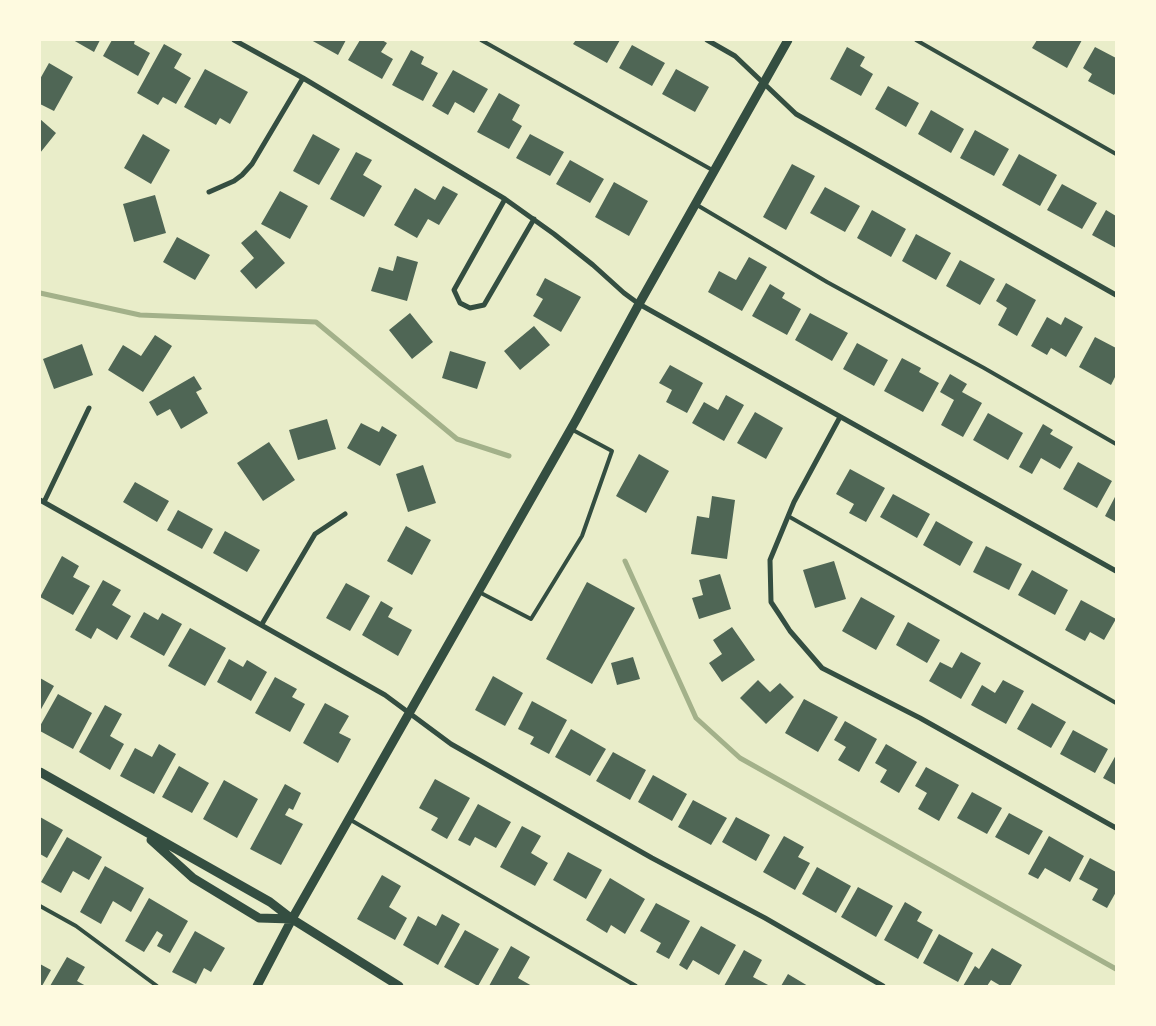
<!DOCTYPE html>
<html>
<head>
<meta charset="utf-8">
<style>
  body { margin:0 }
  #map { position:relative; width:1156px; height:1026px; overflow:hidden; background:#e9edc9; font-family:"Archivo Narrow",sans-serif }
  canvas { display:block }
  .frame { position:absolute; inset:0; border:41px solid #fefae0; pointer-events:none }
</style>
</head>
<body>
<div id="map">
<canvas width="1156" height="1026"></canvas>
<div class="frame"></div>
</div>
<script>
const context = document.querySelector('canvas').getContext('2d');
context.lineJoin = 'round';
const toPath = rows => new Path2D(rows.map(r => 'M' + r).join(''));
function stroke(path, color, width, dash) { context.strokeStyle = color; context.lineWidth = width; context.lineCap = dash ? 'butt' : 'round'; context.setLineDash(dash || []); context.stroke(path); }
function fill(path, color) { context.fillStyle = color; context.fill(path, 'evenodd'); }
stroke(toPath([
  [40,293,140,315,316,322,457,439,509,456],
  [625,561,696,718,740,758,1116,969]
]), '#a3b18a', 5);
fill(toPath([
  [73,40,100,40,94,52],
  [112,40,135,40,134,44,150,53,138,76,103,56],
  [311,40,346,40,338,55],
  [360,40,382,40,387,43,381,52,393,59,382,79,348,60],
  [576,40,620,40,607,63,573,44],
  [1037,40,1082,40,1067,68,1032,48],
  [164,44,182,54,174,68,191,78,176,104,163,97,158,105,137,93],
  [632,45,665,63,652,86,619,68],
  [847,47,865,57,860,66,873,74,861,96,830,79],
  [1095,47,1116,58,1116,92,1114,95,1088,81,1092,74,1083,68],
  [411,50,424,57,421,64,438,73,423,101,392,85],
  [49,63,73,77,54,111,40,104,40,79],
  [205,69,248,92,230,124,220,118,216,125,184,107],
  [676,69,709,87,695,112,662,94],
  [453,70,488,89,474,113,455,102,448,115,432,106],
  [888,86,919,103,906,127,875,109],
  [499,93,520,105,512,120,522,126,509,149,477,132],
  [931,110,964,129,951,153,918,134],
  [40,119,56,133,40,153],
  [975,130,1009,149,994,176,960,158],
  [143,134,170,150,151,184,124,168],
  [313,134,340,149,319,185,293,171],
  [530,134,564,152,550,176,516,158],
  [356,152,372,160,363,175,382,186,364,217,330,199],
  [1019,154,1057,175,1040,206,1002,185],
  [570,160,604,179,590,203,556,184],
  [792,164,815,176,786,230,763,217],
  [614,182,648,201,629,236,595,217],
  [1062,184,1097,203,1082,229,1047,210],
  [443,186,458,194,439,225,428,219,417,238,394,225,415,188,435,200],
  [825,187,860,206,845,232,810,213],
  [280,191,308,206,290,239,261,224],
  [155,195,166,233,134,242,123,204],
  [872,210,906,229,891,257,857,238],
  [1106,210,1116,216,1116,248,1092,235],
  [256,230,285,263,256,289,240,271,254,258,241,243],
  [916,234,951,253,936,280,902,261],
  [177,237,210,255,195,280,163,262],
  [397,256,418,262,407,301,371,291,379,267,393,271],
  [749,257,767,267,742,311,708,292,719,271,736,280],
  [960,260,995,279,980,305,946,286],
  [545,278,581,297,561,332,533,316,543,299,536,295],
  [1006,283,1036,300,1017,336,998,325,1007,308,996,301],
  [770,284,785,293,782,298,801,309,787,335,752,316],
  [410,313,433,342,412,359,389,330],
  [810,313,848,333,832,361,795,340],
  [1047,317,1061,325,1065,317,1083,327,1066,357,1051,348,1047,355,1031,346],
  [534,326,550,345,520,370,504,351],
  [155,335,172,346,143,392,108,370,123,345,141,356],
  [1095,337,1116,348,1116,375,1111,385,1079,367],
  [857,343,888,360,874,386,843,369],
  [82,344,93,375,54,389,43,359],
  [450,351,486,362,477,389,442,378],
  [902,358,921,368,919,372,939,383,923,412,884,391],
  [670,365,703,383,687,413,666,402,672,390,659,383],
  [950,374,967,384,962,392,982,403,963,437,941,425,954,400,940,392],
  [194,376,202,389,196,392,208,413,181,429,170,409,157,416,149,402],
  [726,395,744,405,724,441,692,423,704,402,718,410],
  [755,412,783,428,766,459,737,443],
  [988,413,1023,433,1008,460,973,440],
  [327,419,336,449,298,460,289,430],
  [361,423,379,432,382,426,397,435,380,466,347,448],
  [1043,424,1053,430,1050,434,1073,447,1060,469,1041,458,1032,474,1019,467],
  [269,442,295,480,263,501,237,463],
  [639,454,669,471,646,513,616,496],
  [1078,462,1112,481,1097,508,1063,489],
  [423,465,436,503,408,512,396,474],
  [850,469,885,488,866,522,849,513,854,504,836,494],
  [135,482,169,501,157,522,123,502],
  [893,494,930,514,917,538,880,517],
  [1116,495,1116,522,1105,516],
  [712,496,735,500,727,559,691,554,697,516,709,518],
  [178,510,213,529,202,549,167,530],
  [936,521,973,542,960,566,923,545],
  [406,526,431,540,412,575,387,561],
  [225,531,260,550,247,572,213,553],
  [986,546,1022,564,1009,590,973,572],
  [62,556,79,566,73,577,90,586,73,615,40,597],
  [834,561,846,599,815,608,803,570],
  [1032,570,1068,590,1055,615,1018,595],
  [720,574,731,609,699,619,692,598,703,595,699,580],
  [103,580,121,590,112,605,131,616,117,640,97,628,91,639,75,630],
  [587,582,635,608,592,684,546,659],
  [346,583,370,596,350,631,326,618],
  [861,597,895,616,876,650,842,631],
  [1081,600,1116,619,1104,640,1090,632,1085,641,1065,630],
  [381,601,393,608,388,617,412,630,398,656,362,635],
  [144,612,158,620,162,613,182,624,164,656,130,637],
  [908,622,940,640,927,663,896,645],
  [732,627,755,660,722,682,709,663,722,654,713,640],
  [190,628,226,648,205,686,168,666],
  [961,652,981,663,961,699,929,681,940,662,952,668],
  [633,657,640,679,617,685,611,663],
  [229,659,243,667,247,660,267,672,251,701,217,682],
  [493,676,523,693,505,726,475,710],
  [275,677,297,689,292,697,305,704,290,732,255,713],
  [40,678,54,686,40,711],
  [758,680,770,692,780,683,794,697,766,724,740,698],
  [1003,680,1024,691,1006,724,971,705,982,685,995,693],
  [58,694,92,713,73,749,40,731,40,726],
  [804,699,838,717,818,752,785,733],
  [532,701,567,720,549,754,530,744,534,737,518,729],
  [325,703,349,716,339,733,351,739,338,763,303,743],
  [1032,703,1066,722,1051,748,1017,729],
  [105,705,122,714,110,736,124,744,110,770,79,752],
  [845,721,877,739,859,772,838,760,846,747,834,740],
  [571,729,606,749,590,776,555,757],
  [1073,730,1108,749,1095,773,1060,754],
  [159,744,176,754,154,794,120,776,135,748,152,757],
  [886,744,917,762,899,793,880,782,887,770,875,763],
  [613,752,646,770,630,800,596,781],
  [1116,755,1116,785,1103,778],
  [179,766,209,783,192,813,162,797],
  [926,767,959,785,939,821,918,809,927,793,915,786],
  [653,775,687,794,672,821,638,802],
  [435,779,470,798,447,839,431,830,438,818,419,808],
  [224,780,258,799,237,838,203,819],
  [285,784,301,793,293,810,289,808,285,815,303,824,281,865,250,849],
  [972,792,1002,808,987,834,957,818],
  [693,800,727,818,711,845,678,827],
  [478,804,511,822,496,848,475,837,470,846,458,840],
  [1009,813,1043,831,1029,855,995,837],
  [40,817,63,830,47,858,40,854],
  [736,817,770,835,756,861,722,842],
  [522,826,541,836,531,853,548,863,535,886,500,867],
  [784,836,804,847,798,857,810,863,795,890,763,872],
  [1049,836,1084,856,1070,882,1045,868,1038,879,1028,874],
  [67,837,102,857,89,880,73,871,61,893,41,882],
  [568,852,602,870,586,899,553,880],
  [1090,858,1116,872,1116,892,1107,908,1092,900,1098,889,1079,879],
  [105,866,144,888,131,912,113,901,101,924,80,912],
  [817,867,851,886,836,913,802,894],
  [382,875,401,886,389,907,407,918,395,940,357,919],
  [610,878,645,899,625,934,611,925,607,933,586,920],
  [858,887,893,906,876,937,841,917],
  [149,898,188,921,170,953,157,946,163,935,157,931,144,952,125,941],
  [905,902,922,912,917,921,933,930,918,959,884,940],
  [656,903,690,921,669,959,656,952,661,943,640,931],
  [442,914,460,924,438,965,403,945,418,916,436,926],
  [701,926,736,945,719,975,693,960,687,970,679,965],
  [465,930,499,949,478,986,444,967],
  [195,931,225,948,211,972,204,968,196,984,172,972],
  [939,934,973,953,958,982,923,963],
  [511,946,530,957,518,978,532,986,489,986],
  [992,948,1022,965,1010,986,1001,986,991,980,987,986,963,986,975,966,979,969],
  [744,950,762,960,753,977,770,986,724,986],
  [67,957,85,967,77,981,86,986,50,986],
  [40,964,51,970,42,986,40,986],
  [788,974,808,986,781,986]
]), '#4f6655');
stroke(toPath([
  [481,40,714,171],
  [916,40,1116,154],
  [697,205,827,282,984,368,1116,444],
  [788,516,1116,703],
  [479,592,531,619,582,536,612,451,571,429],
  [349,819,636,986],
  [40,906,76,926,157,986]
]), '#344e41', 4);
stroke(toPath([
  [234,40,303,78,505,199,554,234,593,265,624,293,639,304,1116,571],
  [707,40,735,56,796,114,1116,295],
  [209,192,234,181,242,175,252,164,303,78],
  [505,199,454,290,460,303,470,308,484,305,534,219],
  [840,417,794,502,770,560,771,602,779,614,790,631,822,668,920,718,1116,828],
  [40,500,385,695,451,744,652,858,765,918,883,986],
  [44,502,89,408],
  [262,624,315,534,345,514]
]), '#344e41', 5);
stroke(toPath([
  [40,772,270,902,292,919,399,986],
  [151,840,193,878,259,918,292,919],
  [257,986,292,919,576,420,639,304,788,40]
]), '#344e41', 9);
</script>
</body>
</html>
